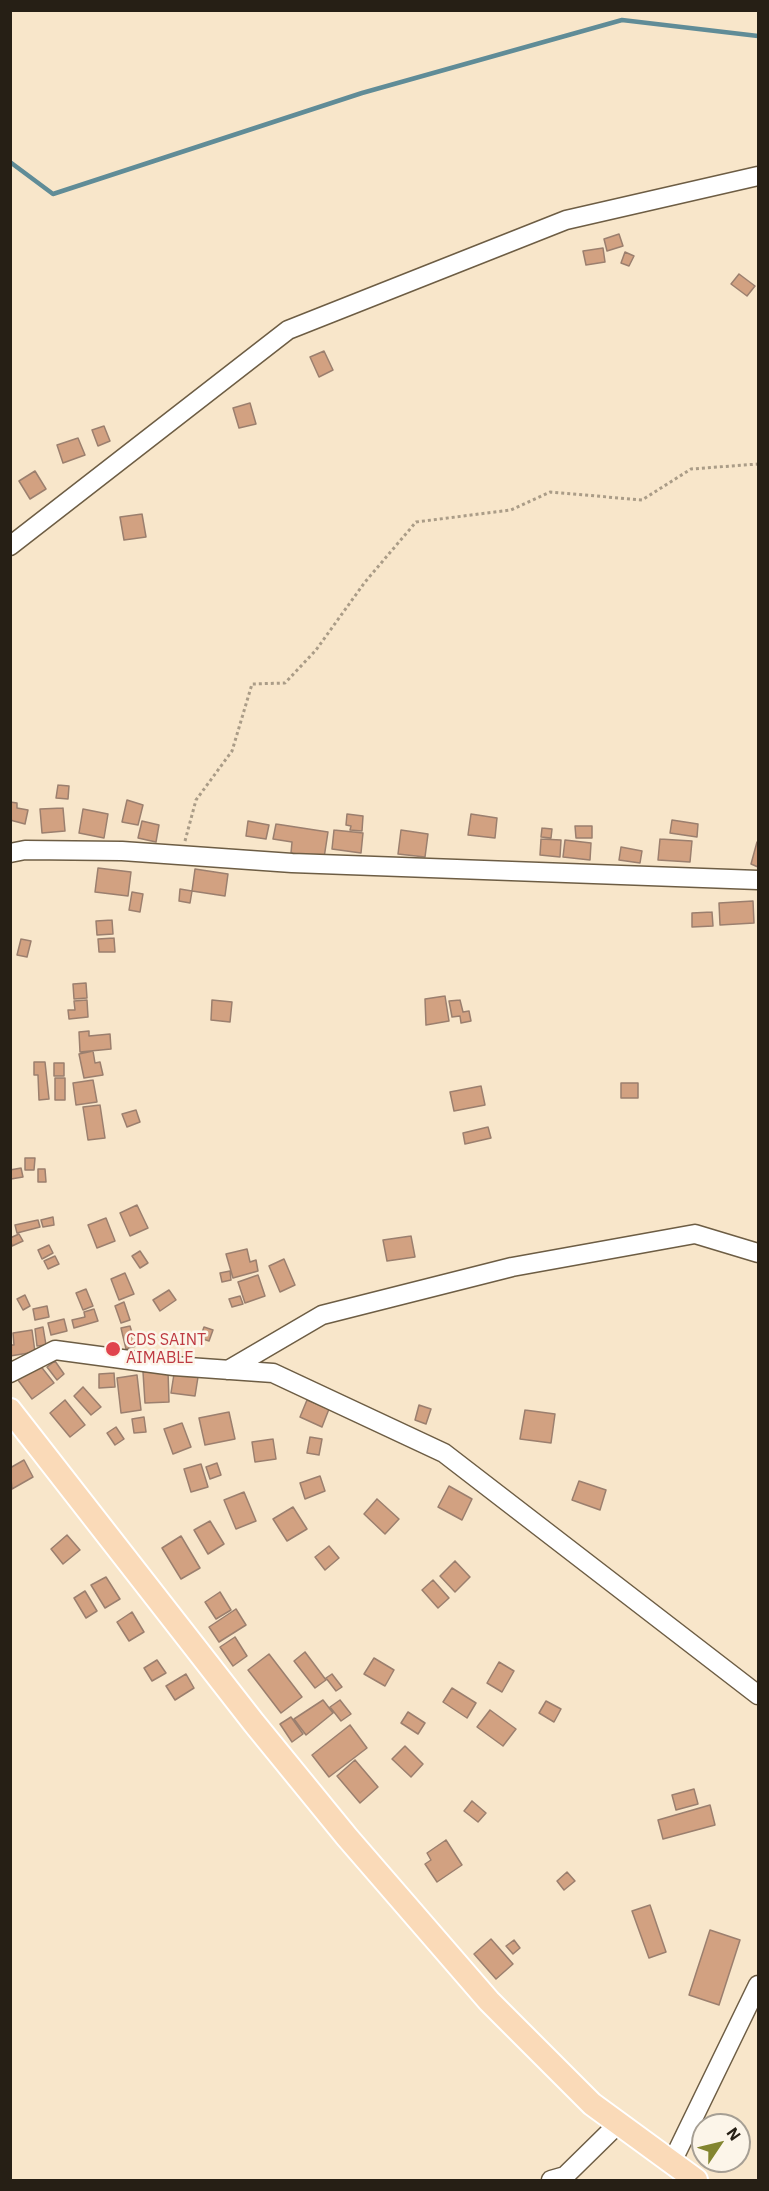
<!DOCTYPE html>
<html>
<head>
<meta charset="utf-8">
<style>
  body { margin:0 }
  #map { position:relative; width:769px; height:2191px; overflow:hidden; background:#f8e6ca; font-family:"IBM Plex Sans",sans-serif }
  canvas { display:block }
  .frame { position:absolute; inset:0; border:12px solid #261f15; pointer-events:none }
  .north { position:absolute; left:691px; top:2113px; width:60px; height:60px; box-sizing:border-box; background:#fcf5e9; border:2px solid #a69f94; border-radius:50%; rotate:55deg; font-size:16px; font-weight:700; line-height:24px; text-align:center; color:#261f15 }
  .north::after { content:''; display:block; margin:auto; width:21px; height:27px; background:#83852f; clip-path:polygon(50% 0,100% 100%,50% 72%,0 100%) }
</style>
</head>
<body>
<div id="map">
<canvas width="769" height="2191"></canvas>
<div class="frame"></div>
<div class="north">N</div>
</div>
<script>
const context = document.querySelector('canvas').getContext('2d');
context.lineJoin = 'round';
const toPath = rows => new Path2D(rows.map(r => 'M' + r).join(''));
function stroke(path, color, width, dash) { context.strokeStyle = color; context.lineWidth = width; context.lineCap = dash ? 'butt' : 'round'; context.setLineDash(dash || []); context.stroke(path); }
function fill(path, color) { context.fillStyle = color; context.fill(path, 'evenodd'); }
function label(font, color, halo, rows, align = 'center') {
  context.font = font + ' "IBM Plex Sans",sans-serif'; context.lineWidth = 5; context.setLineDash([]); context.textBaseline = 'middle'; context.strokeStyle = halo; context.fillStyle = color; for (const [text, x, y, turn = 0] of rows) {
    context.save(); context.translate(x, y); context.rotate((+turn || 0) * Math.PI / 180); context.textAlign = isNaN(turn) ? turn : align; if (halo) context.strokeText(text, 0, 0); context.fillText(text, 0, 0); context.restore();
  }
}
stroke(toPath([
  [10,162,53,194,362,93,622,20,758,36]
]), '#608c97', 4.5);
const building = toPath([
  [619,234,623,246,607,251,604,239,619,234],
  [603,248,605,262,586,265,583,251,603,248],
  [625,252,634,256,629,266,621,263,625,252],
  [739,274,755,286,747,296,731,284,739,274],
  [324,351,333,370,319,377,310,357,324,351],
  [250,403,256,424,239,428,233,408,250,403],
  [104,426,110,441,98,446,92,430,104,426],
  [78,438,85,455,63,463,57,445,78,438],
  [35,471,46,489,30,499,19,481,35,471],
  [142,514,146,537,124,540,120,517,142,514],
  [58,785,69,786,68,799,56,798,58,785],
  [127,800,143,805,138,825,122,822,127,800],
  [10,802,17,803,17,808,28,810,25,824,10,820,10,802],
  [63,808,65,831,42,833,40,809,63,808],
  [83,809,108,814,104,838,79,833,83,809],
  [347,814,363,816,362,831,350,830,351,826,346,825,347,814],
  [471,814,497,818,495,838,468,835,471,814],
  [672,820,698,824,697,837,670,833,672,820],
  [142,821,159,825,156,842,138,838,142,821],
  [248,821,269,825,266,839,246,836,248,821],
  [276,824,328,832,324,858,291,853,292,842,273,839,276,824],
  [575,826,592,826,592,838,576,838,575,826],
  [542,828,552,829,551,838,541,837,542,828],
  [334,830,363,833,361,853,332,849,334,830],
  [401,830,428,834,425,857,398,854,401,830],
  [541,839,561,840,560,857,540,855,541,839],
  [660,839,692,841,690,862,658,860,660,839],
  [565,840,591,843,590,860,563,857,565,840],
  [757,842,758,842,758,867,751,864,757,842],
  [621,847,642,851,640,863,619,860,621,847],
  [98,868,131,872,128,896,95,892,98,868],
  [195,869,228,874,225,896,192,891,195,869],
  [180,889,192,891,190,903,179,901,180,889],
  [132,892,143,894,140,912,129,910,132,892],
  [753,901,754,923,720,925,719,903,753,901],
  [712,912,713,926,692,927,692,913,712,912],
  [112,920,113,934,97,935,96,921,112,920],
  [114,938,115,952,99,952,98,939,114,938],
  [21,939,31,941,27,957,17,955,21,939],
  [86,983,87,998,74,999,73,984,86,983],
  [445,996,449,1021,426,1025,425,999,445,996],
  [87,1000,88,1017,69,1019,68,1010,75,1010,74,1001,87,1000],
  [212,1000,232,1002,230,1022,211,1020,212,1000],
  [460,1000,463,1012,469,1011,471,1021,461,1023,460,1016,452,1017,449,1001,460,1000],
  [89,1031,89,1036,110,1034,111,1049,80,1052,79,1032,89,1031],
  [93,1051,95,1063,100,1062,103,1075,84,1078,79,1054,93,1051],
  [34,1062,45,1062,49,1099,39,1100,38,1075,34,1075,34,1062],
  [54,1063,64,1063,64,1076,54,1076,54,1063],
  [55,1078,65,1078,65,1100,55,1100,55,1078],
  [93,1080,97,1102,76,1105,73,1083,93,1080],
  [621,1083,638,1083,638,1098,621,1098,621,1083],
  [481,1086,485,1105,454,1111,450,1092,481,1086],
  [100,1105,105,1138,88,1140,83,1107,100,1105],
  [136,1110,140,1122,127,1127,122,1114,136,1110],
  [488,1127,491,1138,465,1144,463,1133,488,1127],
  [25,1158,35,1158,34,1170,25,1170,25,1158],
  [21,1168,23,1177,11,1179,10,1170,21,1168],
  [38,1169,45,1169,46,1182,38,1182,38,1169],
  [137,1205,148,1228,130,1236,120,1213,137,1205],
  [53,1217,54,1225,43,1227,41,1220,53,1217],
  [106,1218,115,1241,97,1248,88,1225,106,1218],
  [38,1220,40,1227,17,1233,15,1225,38,1220],
  [19,1234,23,1241,12,1246,10,1238,19,1234],
  [411,1236,415,1257,387,1261,383,1240,411,1236],
  [49,1245,53,1253,42,1259,38,1250,49,1245],
  [247,1249,250,1262,256,1260,258,1271,233,1278,226,1254,247,1249],
  [140,1251,148,1263,140,1268,132,1256,140,1251],
  [55,1256,59,1264,48,1269,44,1261,55,1256],
  [284,1259,295,1285,280,1292,269,1266,284,1259],
  [230,1271,231,1280,222,1282,220,1273,230,1271],
  [125,1273,134,1294,119,1300,111,1279,125,1273],
  [258,1275,265,1296,245,1303,238,1282,258,1275],
  [86,1289,93,1306,83,1310,76,1293,86,1289],
  [169,1290,176,1300,160,1311,153,1300,169,1290],
  [25,1295,30,1306,23,1310,17,1299,25,1295],
  [240,1296,243,1304,232,1307,229,1299,240,1296],
  [124,1302,130,1320,121,1323,115,1306,124,1302],
  [47,1306,49,1317,35,1320,33,1309,47,1306],
  [94,1309,98,1321,74,1328,72,1320,85,1317,84,1312,94,1309],
  [64,1319,67,1331,51,1335,48,1323,64,1319],
  [130,1326,136,1346,126,1349,121,1328,130,1326],
  [43,1327,46,1345,37,1346,35,1329,43,1327],
  [204,1327,213,1330,209,1341,200,1338,204,1327],
  [32,1330,35,1352,10,1356,10,1345,14,1345,13,1333,32,1330],
  [55,1361,64,1374,57,1380,47,1367,55,1361],
  [39,1364,54,1383,32,1399,18,1380,39,1364],
  [168,1371,169,1402,145,1403,143,1372,168,1371],
  [114,1373,115,1387,99,1388,99,1374,114,1373],
  [174,1374,198,1377,195,1396,171,1393,174,1374],
  [137,1375,141,1410,121,1413,117,1378,137,1375],
  [83,1387,101,1407,91,1415,74,1396,83,1387],
  [65,1400,85,1425,70,1437,50,1413,65,1400],
  [307,1400,329,1409,322,1427,300,1417,307,1400],
  [419,1405,431,1409,426,1424,415,1420,419,1405],
  [525,1410,555,1414,551,1443,520,1439,525,1410],
  [229,1412,235,1439,205,1445,199,1418,229,1412],
  [144,1417,146,1432,134,1433,132,1419,144,1417],
  [182,1423,191,1447,173,1454,164,1429,182,1423],
  [116,1427,124,1439,115,1445,107,1433,116,1427],
  [310,1437,322,1439,319,1455,307,1453,310,1437],
  [273,1439,276,1459,255,1462,252,1442,273,1439],
  [24,1460,33,1477,12,1489,10,1468,24,1460],
  [217,1463,221,1475,210,1479,206,1467,217,1463],
  [201,1464,208,1487,191,1492,184,1469,201,1464],
  [320,1476,325,1491,305,1499,300,1483,320,1476],
  [579,1481,606,1490,600,1510,572,1500,579,1481],
  [449,1486,472,1499,462,1520,438,1507,449,1486],
  [244,1492,256,1521,236,1529,224,1500,244,1492],
  [377,1499,399,1519,385,1534,364,1514,377,1499],
  [293,1507,307,1529,287,1541,273,1519,293,1507],
  [210,1521,224,1544,208,1554,194,1530,210,1521],
  [67,1535,80,1550,63,1564,51,1549,67,1535],
  [181,1536,200,1568,181,1579,162,1548,181,1536],
  [329,1546,339,1558,325,1570,315,1557,329,1546],
  [455,1561,470,1577,455,1592,440,1576,455,1561],
  [106,1577,120,1599,105,1608,91,1585,106,1577],
  [433,1580,449,1598,438,1608,422,1590,433,1580],
  [85,1591,97,1611,86,1618,74,1598,85,1591],
  [220,1592,231,1610,216,1619,205,1602,220,1592],
  [236,1609,246,1625,219,1642,209,1627,236,1609],
  [132,1612,144,1632,129,1641,117,1622,132,1612],
  [235,1637,247,1656,233,1666,220,1647,235,1637],
  [305,1652,326,1680,315,1688,294,1661,305,1652],
  [269,1654,302,1697,281,1713,248,1670,269,1654],
  [374,1658,394,1670,385,1686,364,1674,374,1658],
  [157,1660,166,1673,152,1681,144,1668,157,1660],
  [499,1662,514,1671,502,1692,487,1683,499,1662],
  [186,1674,194,1688,175,1700,166,1686,186,1674],
  [332,1674,342,1687,336,1691,326,1678,332,1674],
  [452,1688,476,1703,467,1718,443,1702,452,1688],
  [323,1700,333,1713,306,1735,294,1719,323,1700],
  [340,1700,351,1714,341,1721,330,1707,340,1700],
  [546,1701,561,1709,554,1722,539,1713,546,1701],
  [490,1710,516,1729,503,1746,477,1727,490,1710],
  [408,1712,425,1723,418,1734,401,1723,408,1712],
  [291,1717,303,1734,292,1742,280,1724,291,1717],
  [350,1725,367,1748,329,1777,312,1755,350,1725],
  [405,1746,423,1764,411,1777,392,1759,405,1746],
  [355,1760,378,1787,360,1803,337,1776,355,1760],
  [694,1789,698,1804,676,1810,672,1795,694,1789],
  [472,1801,486,1813,478,1822,464,1811,472,1801],
  [710,1805,715,1825,663,1839,658,1820,710,1805],
  [446,1840,462,1865,437,1882,425,1864,431,1860,427,1853,446,1840],
  [567,1872,575,1881,564,1890,557,1881,567,1872],
  [650,1905,666,1952,649,1958,632,1911,650,1905],
  [710,1930,740,1940,719,2005,689,1995,710,1930],
  [491,1939,513,1964,496,1979,474,1954,491,1939],
  [514,1940,520,1948,513,1954,506,1946,514,1940]
]);
fill(building, '#d2a181');
stroke(building, '#9b7f6e', 1.5);
const minor = toPath([
  [10,546,288,330,566,220,758,176],
  [10,853,25,850,122,851,292,863,758,880],
  [228,1370,322,1315,512,1267,695,1234,758,1253],
  [10,1373,55,1350,174,1366,273,1373,444,1453,758,1695],
  [672,2162,758,1985],
  [551,2180,565,2176,619,2123]
]);
const major = toPath([
  [10,1410,254,1723,347,1837,489,2001,592,2104,696,2180]
]);
stroke(minor, '#6d5d44', 21);
stroke(major, '#fff', 26);
stroke(toPath([
  [185,841,196,800,232,751,252,684,285,683,316,650,365,582,416,522,511,510,550,492,642,500,691,469,758,464]
]), '#aa9c87', 3, [3, 3]);
stroke(minor, '#fff', 18);
stroke(major, '#fadab8', 22);
for (const [x, y, r, color] of [
  [113,1349,8,"#e0444e"]
]) { const dot = new Path2D(); dot.arc(x, y, r, 0, 2 * Math.PI); context.fillStyle = color; context.fill(dot); stroke(dot, '#fcf5e9', 2); }
label('16px', '#be3a42', '#fcf5e9', [
  ["CDS SAINT",126,1340],
  ["AIMABLE",126,1358]
], 'left');
</script>
</body>
</html>
